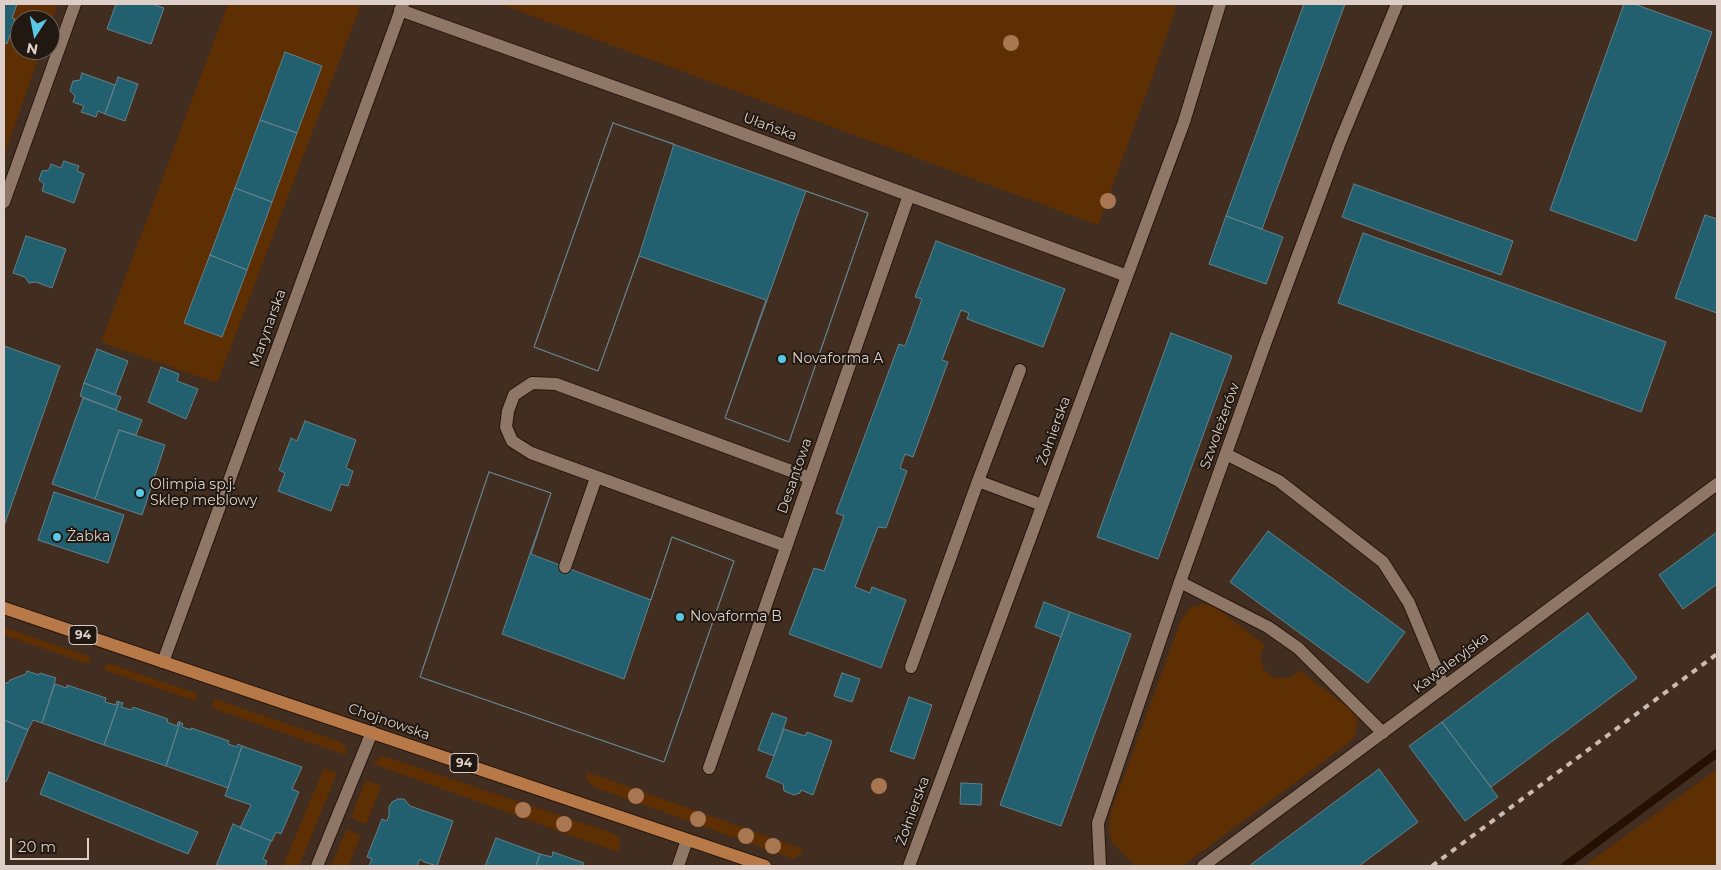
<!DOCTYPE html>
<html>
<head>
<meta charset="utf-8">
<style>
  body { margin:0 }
  #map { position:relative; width:1721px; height:870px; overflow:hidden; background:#422e20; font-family:Montserrat,sans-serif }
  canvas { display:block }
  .frame { position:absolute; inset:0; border:5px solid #ddcfc7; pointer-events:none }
  .north { position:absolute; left:10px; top:10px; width:50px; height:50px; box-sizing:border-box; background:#211812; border:1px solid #6c615a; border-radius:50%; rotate:191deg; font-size:14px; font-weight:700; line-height:20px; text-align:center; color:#ddcfc7 }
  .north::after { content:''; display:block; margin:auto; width:18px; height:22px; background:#5ac8e6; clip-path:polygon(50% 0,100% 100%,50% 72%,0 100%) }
  .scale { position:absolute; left:10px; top:838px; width:79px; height:22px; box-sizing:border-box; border:2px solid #ddcfc7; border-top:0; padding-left:6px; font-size:15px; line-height:18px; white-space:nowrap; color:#ddcfc7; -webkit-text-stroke:4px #211812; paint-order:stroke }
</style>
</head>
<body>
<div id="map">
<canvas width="1721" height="870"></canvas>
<div class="frame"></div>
<div class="north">N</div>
<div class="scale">20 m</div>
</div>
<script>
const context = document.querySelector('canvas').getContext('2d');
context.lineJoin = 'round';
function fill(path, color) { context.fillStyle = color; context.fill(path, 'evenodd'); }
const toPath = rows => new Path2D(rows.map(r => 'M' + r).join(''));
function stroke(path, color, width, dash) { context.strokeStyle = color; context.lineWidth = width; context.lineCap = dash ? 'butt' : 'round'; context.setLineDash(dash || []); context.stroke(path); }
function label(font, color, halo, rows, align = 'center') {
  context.font = font + ' Montserrat,sans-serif'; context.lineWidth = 4; context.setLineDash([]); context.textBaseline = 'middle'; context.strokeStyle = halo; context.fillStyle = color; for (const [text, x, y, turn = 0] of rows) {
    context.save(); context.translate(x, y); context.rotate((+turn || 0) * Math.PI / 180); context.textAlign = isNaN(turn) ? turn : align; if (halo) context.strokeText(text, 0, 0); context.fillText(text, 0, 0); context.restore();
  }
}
fill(toPath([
  [4,4,58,4,50,25,50,20,20,20,20,50,41,50,4,156],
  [228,4,361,4,217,383,101,342],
  [500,4,1177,4,1152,78,1098,225],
  [1203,604,1214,606,1265,645,1261,652,1261,660,1263,668,1269,675,1276,678,1285,678,1293,676,1299,670,1349,708,1357,719,1356,733,1350,742,1182,866,1135,866,1113,843,1109,831,1110,815,1181,620,1190,608],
  [4,627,90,657,88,664,4,635],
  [107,663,198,694,195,701,104,670],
  [215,699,340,742,346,747,346,755,212,708],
  [383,756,615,834,621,840,618,852,373,764,379,757],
  [324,768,337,773,299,866,283,866],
  [1717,769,1717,866,1584,866,1668,805],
  [587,772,803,849,801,854,794,859,594,787,586,779],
  [366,780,381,786,366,824,351,817],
  [347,829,361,835,348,866,331,866]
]), '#5f2f04');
stroke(toPath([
  [1565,866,1717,753]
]), '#261002', 8);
const building = toPath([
  [4,4,17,4,12,18,15,19,7,44,4,43,4,4],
  [116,4,152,4,164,8,151,44,107,29,116,4],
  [1304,4,1345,4,1262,229,1226,216,1304,4],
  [1624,4,1634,4,1712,32,1636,241,1550,210,1624,4],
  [285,52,322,66,297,133,260,120,285,52],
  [82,73,115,85,105,114,98,111,96,117,81,112,84,106,73,102,75,96,70,91,73,81,80,80,82,73],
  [118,77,138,84,125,121,105,114,118,77],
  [260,120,297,133,272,202,235,188,260,120],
  [613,123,674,144,639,256,598,371,534,347,613,123],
  [613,123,868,213,789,442,725,418,766,300,639,256,598,371,534,347,613,123],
  [64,161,79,166,77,171,84,174,74,203,42,191,44,184,39,180,42,171,49,170,51,164,61,168,64,161],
  [1354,184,1513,241,1501,275,1342,217,1354,184],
  [235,188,272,202,247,270,210,255,235,188],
  [806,191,868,213,789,442,725,418,806,191],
  [1705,215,1717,219,1717,313,1675,298,1705,215],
  [1226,216,1283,237,1266,284,1209,264,1226,216],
  [1363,233,1666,342,1641,412,1338,303,1363,233],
  [26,236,66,249,52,288,36,282,29,283,25,277,13,273,26,236],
  [936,241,1065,289,1043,347,967,319,969,313,961,310,942,360,948,362,913,457,905,454,900,468,907,471,886,528,878,527,855,587,870,593,872,587,906,600,881,668,789,634,814,568,824,571,844,516,836,513,899,344,905,346,922,299,915,297,936,241],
  [210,255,247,270,222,337,184,323,210,255],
  [1171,333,1232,356,1158,559,1097,537,1171,333],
  [4,346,60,366,4,526,4,346],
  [97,349,128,361,115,395,84,383,97,349],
  [161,367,179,374,177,381,198,389,186,419,148,402,161,367],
  [84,383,121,397,116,410,80,396,84,383],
  [83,398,142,420,136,435,119,430,95,499,52,484,83,398],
  [305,421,356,440,346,468,353,471,348,486,341,484,331,511,278,491,285,473,279,470,291,438,297,441,305,421],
  [119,430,165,445,142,515,95,499,119,430],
  [489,472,551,493,502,634,624,679,672,537,734,561,664,762,420,677,489,472],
  [489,472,551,493,531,554,651,600,672,537,734,561,664,762,420,677,489,472],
  [54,492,124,515,108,563,38,540,54,492],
  [1268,531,1405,632,1368,683,1230,582,1268,531],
  [1717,532,1717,584,1683,609,1659,575,1717,532],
  [1044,602,1070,612,1061,637,1035,627,1044,602],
  [1070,612,1131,634,1061,826,1000,805,1070,612],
  [1588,613,1637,678,1491,787,1442,722,1588,613],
  [27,671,39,675,40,673,56,678,42,723,33,720,28,730,4,720,4,684,9,682,10,680,26,674,27,671],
  [842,673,860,679,852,702,834,696,842,673],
  [55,684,67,688,67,685,106,698,105,702,116,705,117,701,119,702,104,745,42,723,55,684],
  [909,697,932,705,914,759,890,751,909,697],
  [119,702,123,703,121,707,132,710,133,707,168,719,167,722,177,726,178,722,180,722,166,766,104,745,119,702],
  [772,713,787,718,774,756,758,750,772,713],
  [4,720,28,730,6,782,4,781,4,720],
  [180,722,183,724,182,727,191,730,191,728,229,741,228,744,237,747,238,744,242,746,228,788,166,766,180,722],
  [1442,722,1498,797,1465,821,1409,746,1442,722],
  [784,729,805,736,807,732,832,741,813,795,801,790,800,793,794,795,784,791,783,784,766,777,784,729],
  [242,746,302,767,292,789,299,792,281,834,276,832,272,841,240,828,251,805,225,796,242,746],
  [1379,769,1418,822,1359,866,1249,866,1379,769],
  [49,772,198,832,188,854,40,794,49,772],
  [961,783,982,784,981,805,960,804,961,783],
  [398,799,404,799,410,806,453,821,437,866,424,862,420,859,417,866,369,866,372,859,367,857,382,819,387,821,389,815,389,807,392,802,398,799],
  [233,824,271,841,263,859,267,861,265,866,216,866,233,824],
  [496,838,540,854,536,866,485,866,496,838],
  [553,852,584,863,583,866,536,866,540,854,552,857,553,852]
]);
fill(building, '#226070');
stroke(building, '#63818a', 1);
const service = toPath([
  [1226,454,1279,481,1383,562,1409,603,1444,687],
  [978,481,1020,370],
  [786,546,531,453,512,441,506,427,508,411,514,395,532,383,556,384,810,478],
  [565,567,596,478],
  [1180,582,1268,627,1298,648,1383,733],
  [911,667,978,481,1042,505]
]);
const minor = toPath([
  [400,10,676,109,1127,276],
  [4,202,75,4],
  [709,768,909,195],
  [317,866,372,732],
  [678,866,687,840],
  [909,866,1184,122,1220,4],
  [1100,866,1098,823,1180,582,1265,344,1340,142,1397,4],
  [1203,866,1717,484]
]);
const tertiary = toPath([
  [163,662,403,4]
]);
const primary = toPath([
  [4,608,765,866]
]);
stroke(service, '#281509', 14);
stroke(minor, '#281509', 14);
stroke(tertiary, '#281509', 14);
stroke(primary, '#281509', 14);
stroke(service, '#8f7768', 12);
stroke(minor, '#8f7768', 12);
stroke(tertiary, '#8f7768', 12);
stroke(primary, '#b87949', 12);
stroke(toPath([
  [1432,866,1717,654]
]), '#cabbb3', 4, [6, 6]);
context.fillStyle = '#a97652';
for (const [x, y] of [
  [1011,43],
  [1108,201],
  [879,786],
  [636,796],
  [523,810],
  [698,819],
  [564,824],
  [746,836],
  [773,846]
]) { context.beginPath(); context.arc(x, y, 8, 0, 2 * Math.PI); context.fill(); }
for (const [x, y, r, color] of [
  [782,359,5,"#5ac8e6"],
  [140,493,5,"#5ac8e6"],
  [57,537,5,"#5ac8e6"],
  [680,617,5,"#5ac8e6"]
]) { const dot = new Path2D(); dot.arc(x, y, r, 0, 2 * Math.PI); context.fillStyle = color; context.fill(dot); stroke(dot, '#211812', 2); }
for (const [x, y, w] of [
  [83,635,28],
  [464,763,28]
]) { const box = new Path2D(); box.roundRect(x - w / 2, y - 9.5, w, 19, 4); context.fillStyle = '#211812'; context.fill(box); stroke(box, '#ddcfc7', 1); }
label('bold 12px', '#ddcfc7', null, [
  ["94",83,635],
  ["94",464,763]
]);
label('14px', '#ddcfc7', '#211812', [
  ["Ułańska",770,127,20],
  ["Marynarska",268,328,-70],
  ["Szwoleżerów",1220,426,-70],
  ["Żołnierska",1054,431,-70],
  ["Desantowa",795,476,-71],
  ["Kawaleryjska",1451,663,-37],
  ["Chojnowska",389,722,19],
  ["Żołnierska",913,811,-70]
]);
label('14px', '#ddcfc7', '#211812', [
  ["Novaforma A",792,359],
  ["Olimpia sp.j.",150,485],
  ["Sklep meblowy",150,501],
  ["Żabka",67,537],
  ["Novaforma B",690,617]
], 'left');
</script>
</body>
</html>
